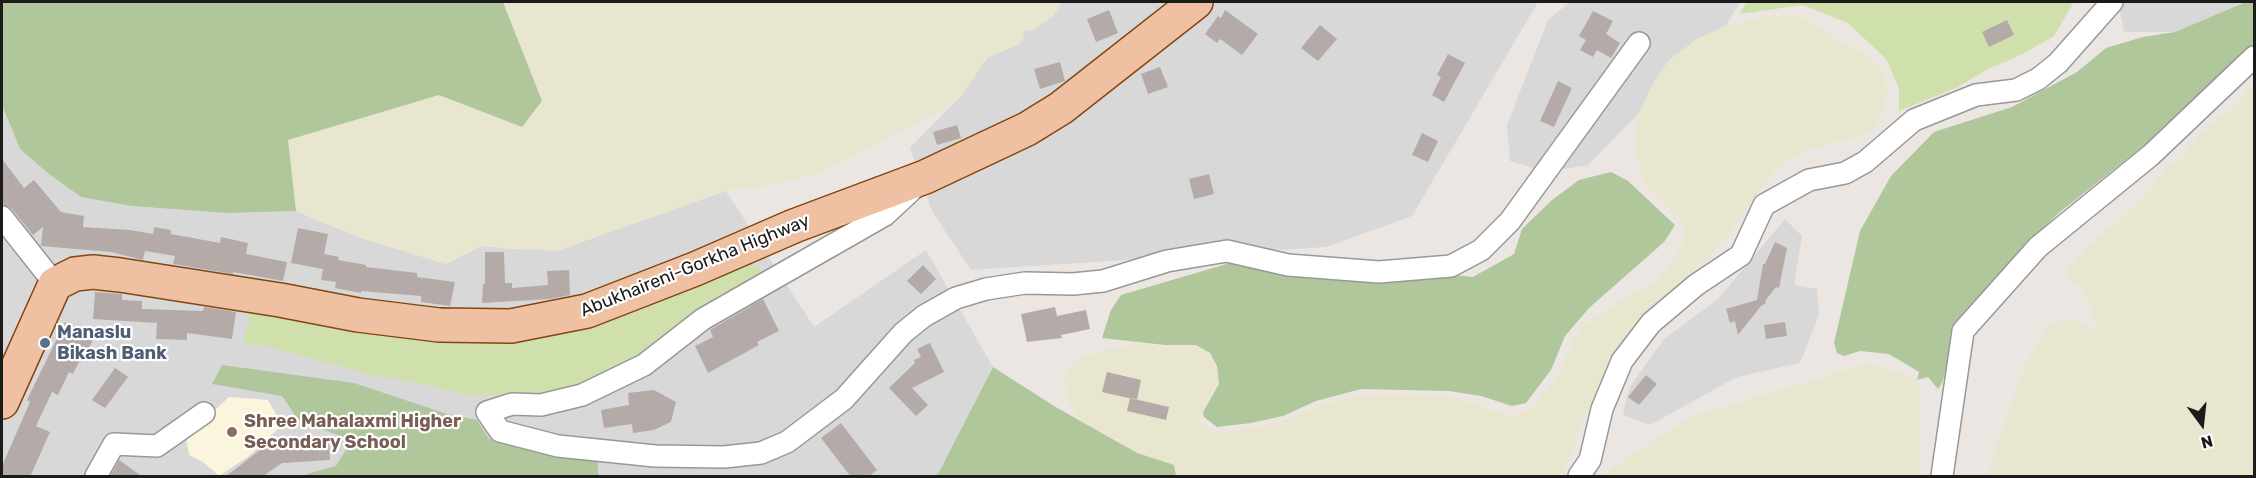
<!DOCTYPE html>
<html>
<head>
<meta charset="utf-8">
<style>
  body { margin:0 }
  #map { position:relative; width:2256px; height:478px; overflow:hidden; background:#ebe6e2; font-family:Rubik,sans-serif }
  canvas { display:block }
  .frame { position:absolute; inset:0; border:3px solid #1b1b1b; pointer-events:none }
  .north { position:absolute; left:2172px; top:394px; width:60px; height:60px; -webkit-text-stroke:4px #fff; paint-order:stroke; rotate:165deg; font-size:16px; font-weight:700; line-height:24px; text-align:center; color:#1b1b1b }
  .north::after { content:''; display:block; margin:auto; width:21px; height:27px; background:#1b1b1b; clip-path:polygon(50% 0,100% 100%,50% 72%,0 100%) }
</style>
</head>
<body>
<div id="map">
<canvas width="2256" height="478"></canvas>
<div class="frame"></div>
<div class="north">N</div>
</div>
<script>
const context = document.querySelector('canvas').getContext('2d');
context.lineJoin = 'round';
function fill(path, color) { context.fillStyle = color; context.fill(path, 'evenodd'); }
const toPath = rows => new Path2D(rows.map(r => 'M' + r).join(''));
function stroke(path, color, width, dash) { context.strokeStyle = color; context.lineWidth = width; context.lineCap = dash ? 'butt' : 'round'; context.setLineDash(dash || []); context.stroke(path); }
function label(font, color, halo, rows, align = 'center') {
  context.font = font + ' Rubik,sans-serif'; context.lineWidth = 4.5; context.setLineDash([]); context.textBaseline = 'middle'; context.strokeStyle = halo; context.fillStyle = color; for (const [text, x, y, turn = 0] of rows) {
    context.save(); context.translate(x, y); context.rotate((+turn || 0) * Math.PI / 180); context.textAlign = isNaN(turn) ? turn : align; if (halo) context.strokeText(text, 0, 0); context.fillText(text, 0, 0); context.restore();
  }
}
fill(toPath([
  [1062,2,1538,2,1412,216,1326,247,971,270,932,211,910,148,962,95,987,58,1019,44,1024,30,1052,16],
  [1570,2,1740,2,1726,26,1697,39,1656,78,1639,113,1588,165,1547,172,1510,161,1507,125,1548,20],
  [2118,2,2246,2,2175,32,2124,32],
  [2,105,20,149,81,197,131,206,227,213,296,211,361,238,446,264,482,246,524,250,642,220,726,191,814,327,926,250,993,367,938,474,933,476,2,476],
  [1785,219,1802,236,1794,285,1817,289,1819,315,1800,363,1737,377,1650,425,1623,415,1629,388,1664,339,1717,300]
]), '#d9d8d8');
fill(toPath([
  [229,397,268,400,277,416,279,428,249,456,219,476,203,462,189,455,186,437]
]), '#faf5dc');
fill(toPath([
  [503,2,1062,2,1053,16,1033,31,1024,30,1023,39,1019,44,987,58,962,95,950,105,819,173,778,184,726,191,557,251,482,246,446,264,361,238,296,211,288,140,439,95,522,127,542,101],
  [1799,15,1834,38,1859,50,1879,65,1886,81,1888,96,1875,127,1863,135,1810,149,1783,163,1770,176,1736,225,1706,261,1688,278,1611,367,1595,401,1583,420,1563,476,1168,476,1127,453,1120,441,1088,426,1078,417,1069,403,1064,380,1073,364,1079,359,1100,351,1137,343,1166,347,1195,347,1209,354,1216,366,1218,384,1201,411,1200,419,1205,427,1216,433,1254,428,1285,420,1318,406,1362,395,1447,397,1474,403,1501,414,1514,415,1529,410,1555,380,1574,339,1582,327,1633,293,1657,282,1676,257,1683,241,1684,233,1679,217,1644,184,1636,150,1635,136,1639,113,1656,78,1669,60,1697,39,1726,26,1764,17],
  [2254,85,2254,476,1992,476,1989,469,2026,362,2051,324,2068,318,2099,332,2084,289,2069,280,2066,272,2083,251,2132,208,2149,191,2165,168,2178,162,2199,135,2240,100,2249,88],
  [1863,365,1885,367,1917,380,1920,386,1919,476,1605,476,1615,466,1690,417]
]), '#e9e6cf');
fill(toPath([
  [1746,2,2074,2,2054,36,2021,55,1988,69,1956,88,1899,111,1899,88,1886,59,1848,23,1803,5,1740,14],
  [737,251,767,276,641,359,576,391,541,397,469,395,413,382,372,375,265,346,243,343,253,305,440,336]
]), '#d0e0ad');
fill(toPath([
  [2,2,503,2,542,101,522,127,439,95,288,140,296,211,227,213,131,206,81,197,49,174,20,149,2,105],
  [2246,2,2254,2,2254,49,2209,94,2060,212,2030,240,1961,318,1942,383,1938,389,1928,377,1917,380,1919,372,1889,354,1860,351,1844,356,1837,353,1834,343,1860,231,1891,176,1934,132,2012,107,2077,72,2106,48,2143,37,2175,32],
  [1611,172,1628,181,1675,225,1664,242,1589,308,1565,336,1551,370,1526,403,1512,406,1481,396,1449,391,1361,389,1316,401,1283,416,1251,423,1217,427,1204,417,1203,412,1219,384,1217,366,1210,353,1196,345,1165,345,1102,338,1111,310,1121,295,1237,261,1415,280,1438,273,1473,277,1514,254,1522,229,1552,200,1579,180],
  [222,365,354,383,444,413,477,420,489,439,598,458,598,476,300,476,336,466,352,440,299,421,282,396,212,384],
  [993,367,1054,406,1137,453,1174,465,1176,476,933,476,938,474]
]), '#b0c69b');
fill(toPath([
  [1109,10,1118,33,1096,42,1087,19],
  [1225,10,1258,34,1242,55,1220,39,1217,43,1205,34,1218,16,1221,18],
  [1593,11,1613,21,1606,34,1620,43,1611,58,1597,50,1593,57,1580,50,1586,40,1579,36],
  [2007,20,2014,35,1989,47,1982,32],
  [1320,25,1337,39,1318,61,1301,48],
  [1448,54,1465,63,1444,102,1432,95,1441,77,1437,75],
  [1060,62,1065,81,1040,89,1034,69],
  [1160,67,1168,87,1148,94,1141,74],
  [1558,81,1572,88,1554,127,1540,121],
  [957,125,961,138,937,145,933,132],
  [1422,133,1438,141,1428,162,1412,155],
  [2,159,24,188,34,180,61,212,84,216,83,227,130,230,153,234,154,227,171,230,171,234,220,243,221,237,248,243,246,254,287,262,283,281,233,272,233,274,173,264,175,256,145,251,143,260,111,252,41,246,43,227,33,235,12,209,2,204],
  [1209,174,1214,194,1194,199,1189,179],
  [298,228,328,234,324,254,339,257,338,260,366,265,366,267,417,273,417,277,455,282,450,306,421,302,421,296,361,291,361,293,335,288,336,282,321,280,323,269,291,263],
  [1775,242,1787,248,1779,288,1776,287,1765,301,1766,303,1761,306,1738,335,1735,321,1730,323,1726,309,1757,300,1763,264,1765,264],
  [485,252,504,252,505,283,512,283,512,288,548,285,547,271,569,270,570,295,550,299,482,303,483,284,485,284],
  [923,265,936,279,921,294,907,281],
  [95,292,122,294,122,300,142,301,142,309,203,311,204,307,236,312,232,339,187,333,187,340,156,339,157,323,93,319],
  [763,299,779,331,757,342,759,345,708,373,695,346,713,337,710,330],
  [1055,307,1057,316,1086,310,1090,329,1061,335,1062,338,1027,342,1021,314],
  [65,322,95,336,82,362,80,360,73,374,69,372,58,395,52,392,36,426,50,432,30,477,2,477,2,466,30,402,27,400],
  [1785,322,1787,336,1766,339,1764,325],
  [930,343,944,372,912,388,928,405,916,416,889,388,915,363,914,360,921,357,917,349],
  [115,368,128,377,105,408,92,400],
  [1107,372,1141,380,1137,400,1102,392],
  [1646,375,1657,384,1639,405,1628,397],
  [654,390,676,402,671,422,654,430,633,433,632,424,604,428,601,410,629,405,628,393],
  [1130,398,1169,407,1166,420,1127,411],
  [841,423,877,470,868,477,851,477,821,438],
  [329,442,330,460,282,463,262,477,225,477,265,446],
  [119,460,143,477,110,477]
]), '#b4aba8');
const street = toPath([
  [914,188,885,215,703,319,644,365,582,395,541,405,512,404,487,412,500,431,558,446,655,456,724,457,761,453,787,442,844,399,903,333,924,316,956,298,986,289,1025,283,1073,284,1103,281,1167,261,1227,251,1288,265,1379,272,1451,266,1481,250,1510,221,1639,43],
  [2,217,55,284],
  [96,476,114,444,157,446,204,413],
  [1579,476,1590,460,1602,409,1622,361,1651,323,1696,285,1741,255,1764,205,1809,180,1845,173,1865,162,1914,120,1976,95,2016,90,2038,79,2058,63,2112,2],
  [1942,476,1963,331,2038,247,2151,155,2254,57]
]);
const primary = toPath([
  [2,402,55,284,75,274,93,272,120,275,280,300,358,315,439,325,511,326,587,311,695,269,794,226,925,177,1027,129,1061,108,1196,2]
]);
stroke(street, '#989898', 24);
stroke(primary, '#814711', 36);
stroke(street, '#fff', 21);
stroke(primary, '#f0c0a3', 33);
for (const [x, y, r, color] of [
  [45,343,6,"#5c6f8a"],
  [232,432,6,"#8d6e63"]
]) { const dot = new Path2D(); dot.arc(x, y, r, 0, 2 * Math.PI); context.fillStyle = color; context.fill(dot); stroke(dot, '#fff', 2); }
label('18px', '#1b1b1b', '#fff', [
  ["Abukhaireni-Gorkha Highway",695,266,-22]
]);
label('bold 18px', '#4e5e75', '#fff', [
  ["Manaslu",57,333],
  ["Bikash Bank",57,354]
], 'left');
label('bold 18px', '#785e54', '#fff', [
  ["Shree Mahalaxmi Higher",244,422],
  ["Secondary School",244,443]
], 'left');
</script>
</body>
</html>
